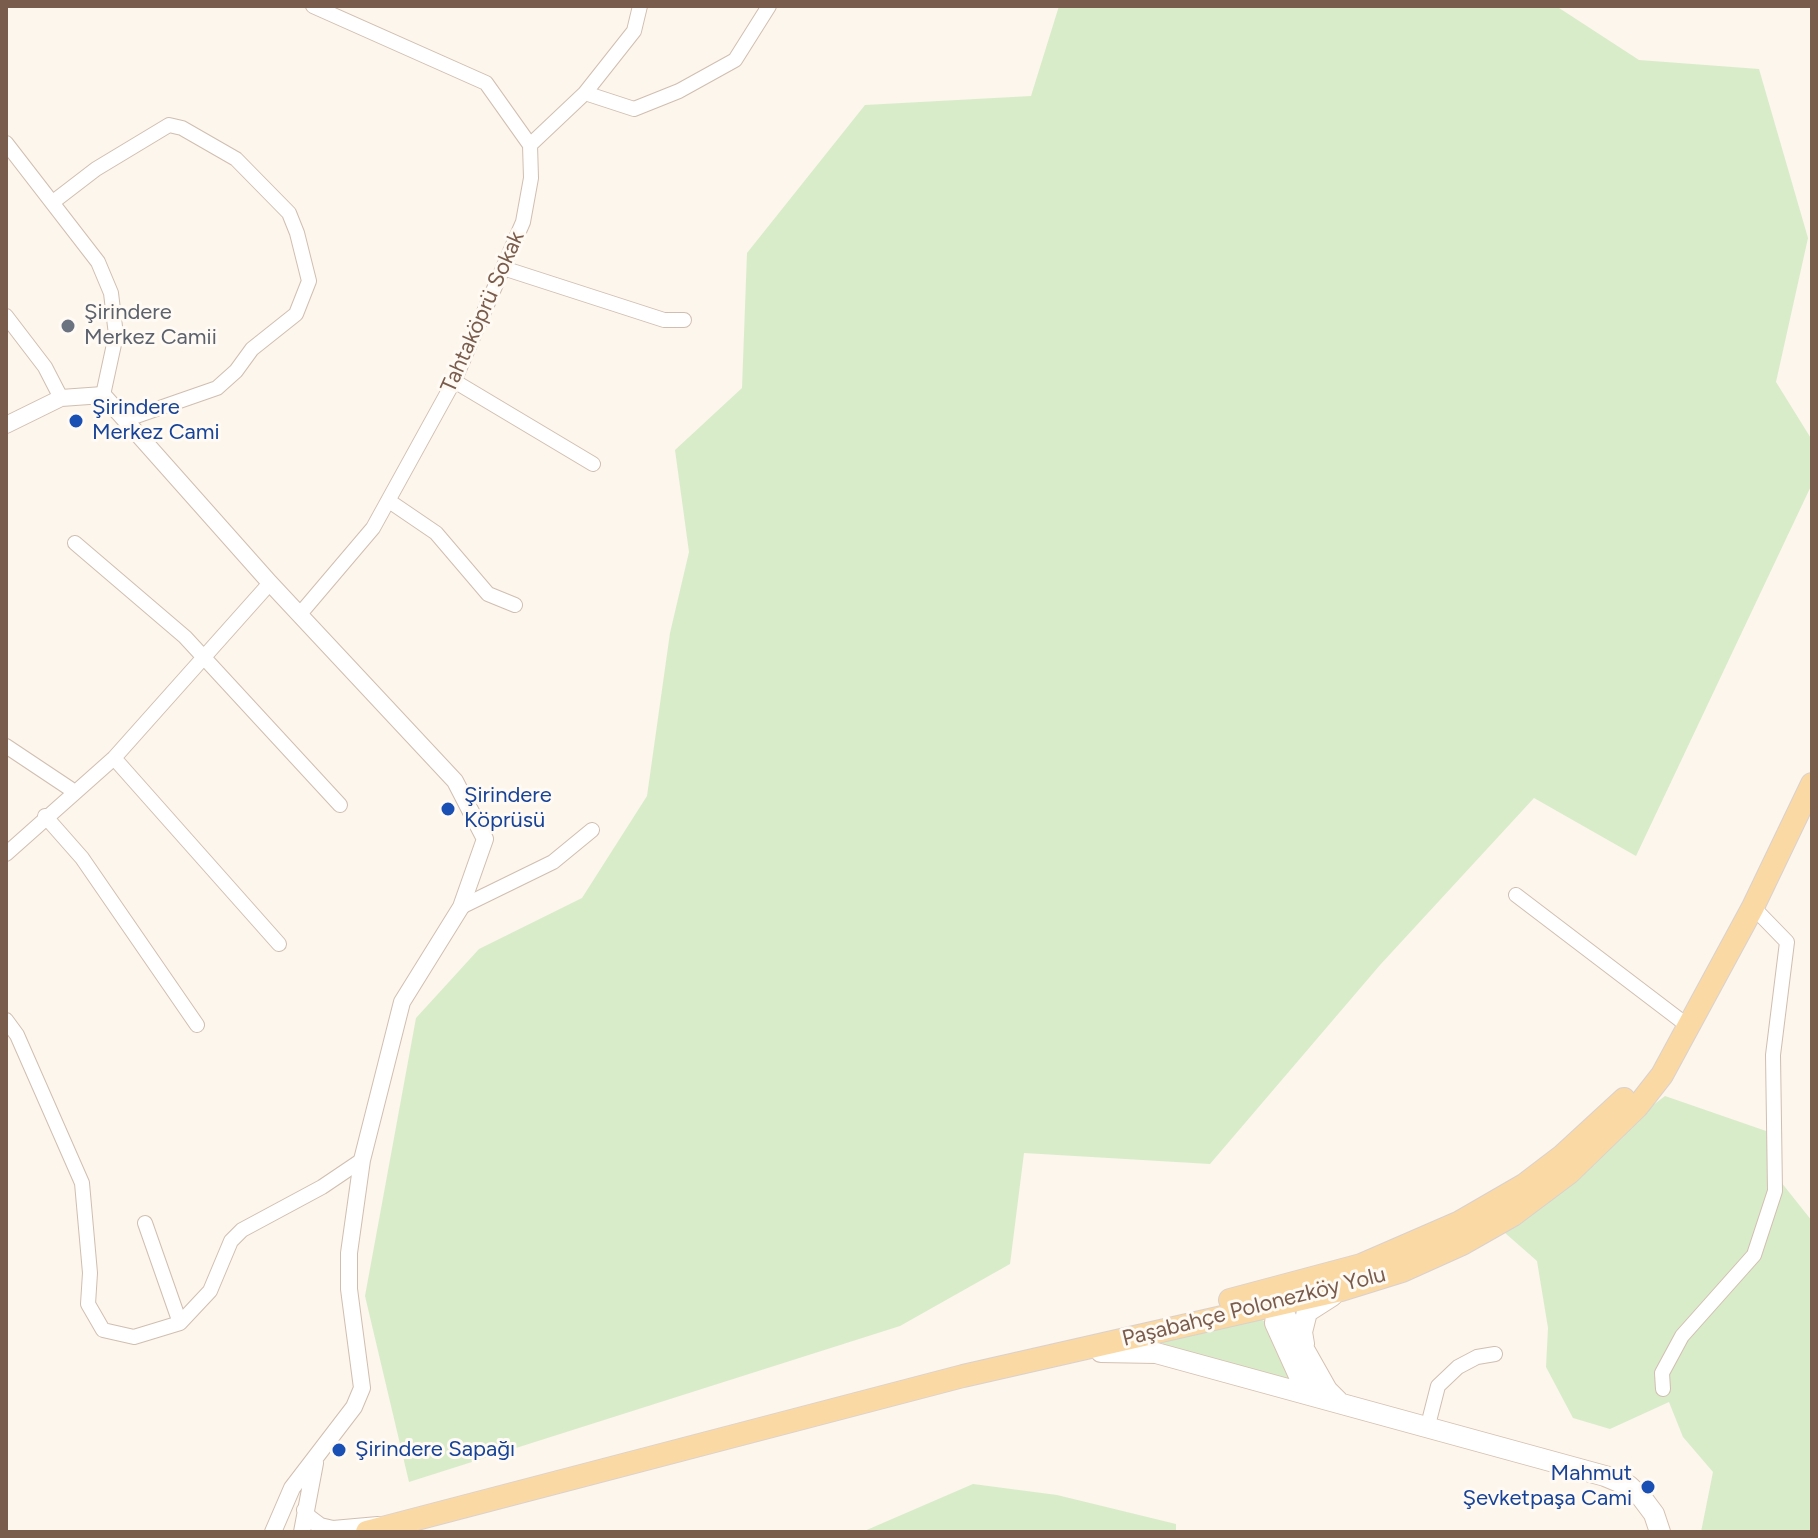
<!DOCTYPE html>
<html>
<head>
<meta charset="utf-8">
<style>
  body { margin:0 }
  #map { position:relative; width:1818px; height:1538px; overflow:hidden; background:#fdf6ec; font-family:Figtree,sans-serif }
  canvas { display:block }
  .frame { position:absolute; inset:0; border:8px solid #7a5c4d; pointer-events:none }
</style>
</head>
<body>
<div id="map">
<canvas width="1818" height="1538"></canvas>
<div class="frame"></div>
</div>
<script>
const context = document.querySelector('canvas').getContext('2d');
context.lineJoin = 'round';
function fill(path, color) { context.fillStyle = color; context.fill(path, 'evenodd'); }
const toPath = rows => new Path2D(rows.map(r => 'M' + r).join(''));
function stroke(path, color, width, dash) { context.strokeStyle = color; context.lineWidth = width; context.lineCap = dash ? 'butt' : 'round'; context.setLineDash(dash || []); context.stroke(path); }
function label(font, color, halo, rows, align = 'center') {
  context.font = font + ' Figtree,sans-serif'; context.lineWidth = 6; context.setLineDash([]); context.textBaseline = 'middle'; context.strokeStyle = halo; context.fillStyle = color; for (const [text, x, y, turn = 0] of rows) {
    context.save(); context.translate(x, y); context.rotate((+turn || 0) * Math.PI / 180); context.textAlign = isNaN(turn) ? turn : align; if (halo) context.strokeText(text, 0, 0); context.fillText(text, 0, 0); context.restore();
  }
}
fill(toPath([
  [1059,6,1556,6,1639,60,1759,69,1808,238,1776,382,1812,440,1812,484,1636,856,1534,798,1380,965,1210,1164,1024,1153,1010,1264,900,1326,409,1482,365,1296,416,1018,479,949,582,898,647,796,670,633,689,552,675,450,742,388,747,253,865,105,1031,96],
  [1665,1096,1769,1132,1777,1177,1812,1221,1812,1532,1701,1532,1713,1472,1683,1437,1669,1402,1610,1429,1573,1418,1546,1367,1548,1328,1537,1261,1496,1225],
  [1260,1319,1268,1323,1301,1389,1161,1346,1164,1341],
  [973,1484,1057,1495,1176,1524,1176,1532,862,1532]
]), '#d8ecc9');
const minor = toPath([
  [313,6,486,83,530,145],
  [585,93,634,109,679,91,735,60,769,6],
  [6,143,98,262,111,293,116,335,103,395],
  [53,202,96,169,169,125,182,128,236,159,289,213,297,233,309,281,296,314,252,349,236,371,217,388,125,420],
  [503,268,664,320,684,320],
  [6,316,45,367,61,398],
  [454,381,593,464],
  [389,501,436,533,488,594,515,605],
  [75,543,185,637,340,805],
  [300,614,373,528,454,381,523,222,531,178,530,145,585,93,634,31,640,6],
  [6,746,75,792],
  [114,758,279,944],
  [45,816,82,858,197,1025],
  [6,854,114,758,270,583],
  [1516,895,1688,1026],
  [461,907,553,862,592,830],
  [6,1020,17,1035,82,1183,90,1273,88,1304,103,1330,134,1337,180,1323,210,1291,231,1241,242,1230,322,1187,362,1160],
  [145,1223,180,1323],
  [1663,1389,1662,1373,1682,1336,1754,1255,1775,1191,1773,1055,1787,942,1753,907],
  [1427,1429,1438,1386,1458,1367,1477,1357,1495,1354]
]);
const tertiary = toPath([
  [6,425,61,398,103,395,270,583,455,781,485,839,461,907,402,1002,362,1160,349,1253,349,1289,362,1388,354,1407,292,1488,273,1532],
  [305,1510,308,1517,320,1526,333,1529,378,1525],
  [302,1532,315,1463]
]);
const secondary = toPath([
  [1289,1293,1277,1310,1275,1323,1299,1376,1318,1395],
  [1274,1296,1327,1390,1338,1401],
  [1304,1344,1302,1332,1307,1312,1332,1296],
  [1101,1352,1156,1353,1605,1476,1629,1486,1642,1498,1654,1514,1660,1532]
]);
const primary = toPath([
  [1230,1300,1361,1265,1460,1222,1524,1185,1562,1156,1624,1099],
  [367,1532,963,1376,1341,1290,1402,1271,1462,1244,1513,1215,1569,1173,1637,1107,1662,1075,1753,907,1812,784]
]);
stroke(minor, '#d1beb0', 16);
stroke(tertiary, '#d1beb0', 18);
stroke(secondary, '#d6c0b0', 22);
stroke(primary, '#dad1cd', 24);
stroke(minor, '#fff', 14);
stroke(tertiary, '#fff', 16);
stroke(secondary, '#fff', 20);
stroke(primary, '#fbd9a5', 22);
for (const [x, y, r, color] of [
  [68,326,8,"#6b7280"],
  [76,421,8,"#1a4fb4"],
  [448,809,8,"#1a4fb4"],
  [339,1450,8,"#1a4fb4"],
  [1648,1487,8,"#1a4fb4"]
]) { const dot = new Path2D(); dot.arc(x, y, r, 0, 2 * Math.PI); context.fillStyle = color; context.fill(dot); stroke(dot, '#fffaf3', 3); }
label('22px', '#7a5c4d', '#fffaf3', [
  ["Tahtaköprü Sokak",483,312,-66],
  ["Paşabahçe Polonezköy Yolu",1254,1307,-14]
]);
label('22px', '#5b616d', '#fffaf3', [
  ["Şirindere",84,313],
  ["Merkez Camii",84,338]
], 'left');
label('22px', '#164399', '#fffaf3', [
  ["Şirindere",92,408],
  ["Merkez Cami",92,433],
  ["Şirindere",464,796],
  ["Köprüsü",464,821],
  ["Şirindere Sapağı",355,1450],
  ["Mahmut",1632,1474,"right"],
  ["Şevketpaşa Cami",1632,1499,"right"]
], 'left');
</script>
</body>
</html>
